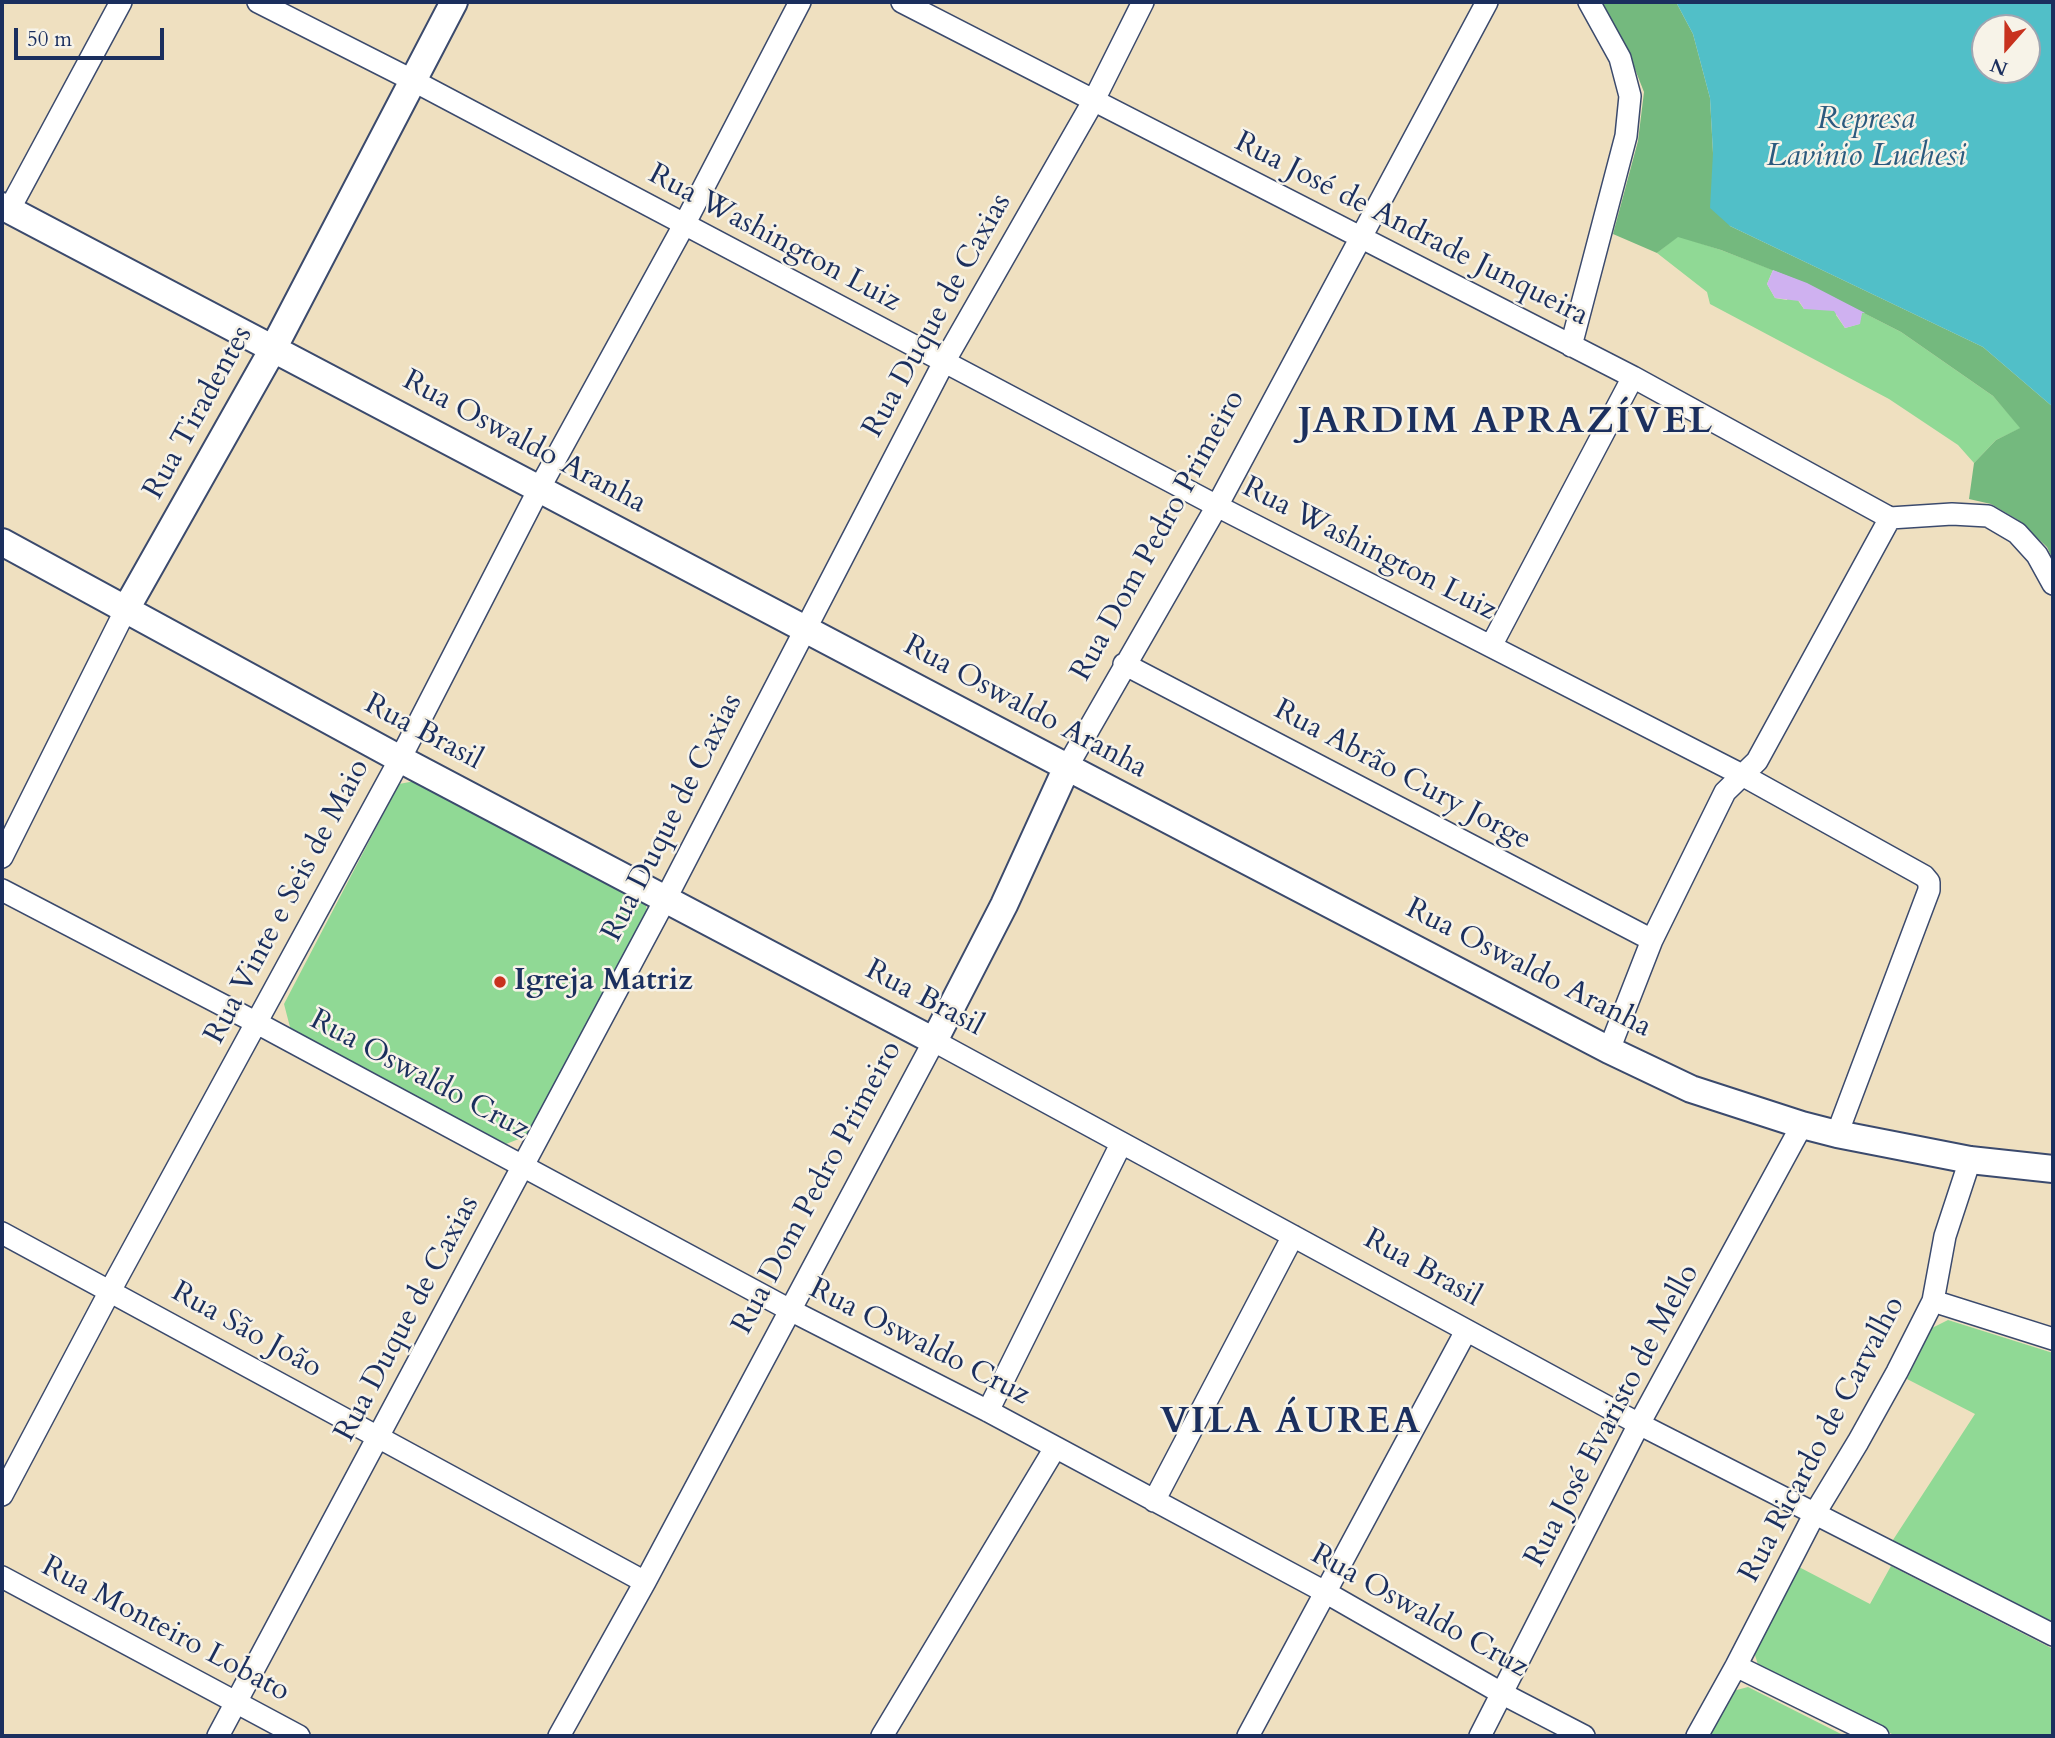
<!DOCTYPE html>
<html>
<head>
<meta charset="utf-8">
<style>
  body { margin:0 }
  #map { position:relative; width:2055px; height:1738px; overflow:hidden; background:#efe0c0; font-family:Cardo,serif }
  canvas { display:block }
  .frame { position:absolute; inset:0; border:4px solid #1b2f5e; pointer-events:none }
  .north { position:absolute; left:1971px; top:14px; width:70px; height:70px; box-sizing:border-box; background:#f7f3e8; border:2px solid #9fa5b1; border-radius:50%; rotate:201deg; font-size:19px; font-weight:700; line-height:28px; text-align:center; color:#1b2f5e }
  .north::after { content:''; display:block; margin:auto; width:24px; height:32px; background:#c8321e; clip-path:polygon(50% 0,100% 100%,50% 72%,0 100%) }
  .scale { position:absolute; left:14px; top:28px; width:150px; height:32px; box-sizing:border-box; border:4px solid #1b2f5e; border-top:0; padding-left:9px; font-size:21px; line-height:24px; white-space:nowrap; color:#1b2f5e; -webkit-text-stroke:5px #f7f3e8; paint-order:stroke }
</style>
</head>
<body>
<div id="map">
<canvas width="2055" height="1738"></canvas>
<div class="frame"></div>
<div class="north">N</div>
<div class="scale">50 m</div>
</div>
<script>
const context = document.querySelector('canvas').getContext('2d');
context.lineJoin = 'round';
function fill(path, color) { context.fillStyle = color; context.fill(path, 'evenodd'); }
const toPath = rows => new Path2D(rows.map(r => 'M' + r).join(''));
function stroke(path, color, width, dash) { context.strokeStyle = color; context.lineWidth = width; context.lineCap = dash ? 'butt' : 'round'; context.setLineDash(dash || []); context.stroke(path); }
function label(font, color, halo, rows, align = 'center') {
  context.font = font + ' Cardo,serif'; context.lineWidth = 5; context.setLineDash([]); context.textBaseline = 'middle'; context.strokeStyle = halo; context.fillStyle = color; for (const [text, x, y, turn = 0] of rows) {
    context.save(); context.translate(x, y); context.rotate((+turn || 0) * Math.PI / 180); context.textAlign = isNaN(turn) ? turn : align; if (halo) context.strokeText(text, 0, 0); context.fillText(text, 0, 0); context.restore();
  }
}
fill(toPath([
  [1678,236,1721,250,1773,270,1767,284,1775,298,1787,300,1796,279,1797,299,1804,309,1842,302,1836,315,1845,328,1859,324,1862,312,1901,332,1993,396,2021,428,1996,440,1974,463,1958,445,1889,399,1710,304,1707,292,1657,253],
  [415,781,645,901,648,916,529,1135,506,1144,291,1031,284,1004,399,784],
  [1948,1320,2053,1353,2053,1622,1891,1543,1975,1414,1907,1379,1932,1328],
  [1797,1566,1870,1604,1891,1566,2053,1649,2053,1736,1896,1736,1759,1668,1754,1652],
  [1748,1687,1845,1736,1705,1736,1729,1692]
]), '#90d995');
fill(toPath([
  [1602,2,1676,2,1693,34,1710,98,1713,153,1730,226,1983,347,2053,407,2053,560,2047,547,2018,520,1991,504,1969,499,1974,463,1996,440,2020,428,1993,396,1901,332,1805,283,1721,250,1678,237,1657,253,1613,234,1638,141,1644,92,1627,49]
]), '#74b97e');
fill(toPath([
  [1676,2,2053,2,2053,407,1983,347,1730,226,1710,208,1713,153,1710,98,1693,34],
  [1985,28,2027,28,2027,70,1985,70]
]), '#51bfc8');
fill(toPath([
  [1773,270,1807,283,1865,313,1862,313,1860,324,1845,328,1834,311,1804,309,1799,301,1775,298,1767,284]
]), '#cfb1f0');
const minor = toPath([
  [258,2,412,80,1217,506,1744,776,1924,876,1929,882,1929,890,1837,1134],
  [902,2,1633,377,1890,518],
  [9,210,121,2],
  [1571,346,1626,136,1630,96,1620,58,1589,2],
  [1890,518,1952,514,1988,516,2017,533,2037,555,2053,584],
  [1491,646,1633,377],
  [1124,664,1652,940],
  [1067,767,1217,506,1487,2],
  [2,857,126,609],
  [2,890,257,1023,790,1310,988,1411,1325,1592,1503,1694,1584,1736],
  [1609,1050,1652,940,1725,792,1757,761,1890,518],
  [2,1233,645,1582],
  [1933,1301,2053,1339],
  [988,1411,1121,1144],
  [2,1495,110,1291,400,759,539,489,684,225,800,2],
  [1154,1501,1293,1236],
  [2,1577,299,1736],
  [1736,1666,1878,1736],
  [218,1736,665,900,944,362,1094,100,1143,2],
  [559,1736,645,1582,934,1041,1639,1424,2053,1635],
  [882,1736,1055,1448],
  [1248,1736,1466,1331],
  [1480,1736,1639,1424,1802,1125],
  [1697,1736,1736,1666,1815,1513,1858,1442,1897,1372,1933,1301,1945,1236,1970,1160]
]);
const tertiary = toPath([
  [2,206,1067,767,1609,1050,1691,1089,1802,1125,1837,1134,1970,1160,2053,1169],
  [2,542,400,759,934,1041,1004,905,1067,767],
  [126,609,273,349,454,2]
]);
stroke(minor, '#3b4a6d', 24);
stroke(tertiary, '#3b4a6d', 30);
stroke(minor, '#fff', 21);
stroke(tertiary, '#fff', 26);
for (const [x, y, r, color] of [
  [500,982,7,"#c8321e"]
]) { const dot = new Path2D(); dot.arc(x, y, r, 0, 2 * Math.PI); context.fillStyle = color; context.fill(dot); stroke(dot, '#f7f3e8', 2.5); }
label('30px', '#1b2f5e', '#f7f3e8', [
  ["Rua José de Andrade Junqueira",1411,230,27],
  ["Rua Washington Luiz",774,239,28],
  ["Rua Duque de Caxias",938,316,-61],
  ["Rua Tiradentes",199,413,-61],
  ["Rua Oswaldo Aranha",524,443,28],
  ["Rua Dom Pedro Primeiro",1159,536,-61],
  ["Rua Washington Luiz",1369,550,27],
  ["Rua Oswaldo Aranha",1025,708,28],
  ["Rua Brasil",423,733,28],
  ["Rua Abrão Cury Jorge",1402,776,28],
  ["Rua Duque de Caxias",673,818,-63],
  ["Rua Vinte e Seis de Maio",288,902,-62],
  ["Rua Oswaldo Aranha",1528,969,27],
  ["Rua Brasil",924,999,28],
  ["Rua Oswaldo Cruz",419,1076,28],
  ["Rua Dom Pedro Primeiro",818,1188,-62],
  ["Rua Brasil",1422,1269,29],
  ["Rua Duque de Caxias",408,1319,-62],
  ["Rua São João",246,1331,29],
  ["Rua Oswaldo Cruz",919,1343,27],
  ["Rua José Evaristo de Mello",1613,1416,-62],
  ["Rua Ricardo de Carvalho",1823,1440,-62],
  ["Rua Oswaldo Cruz",1419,1612,29],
  ["Rua Monteiro Lobato",165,1630,28]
]);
label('bold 30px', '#1b2f5e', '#f7f3e8', [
  ["Igreja Matriz",514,982]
], 'left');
label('italic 32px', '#2b5a7e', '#f7f3e8', [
  ["Represa",1866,121],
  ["Lavinio Luchesi",1866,158]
]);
context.letterSpacing = '2px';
label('bold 37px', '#1b2f5e', '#f7f3e8', [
  ["JARDIM APRAZÍVEL",1506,423],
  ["VILA ÁUREA",1291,1423]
]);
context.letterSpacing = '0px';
</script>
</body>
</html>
